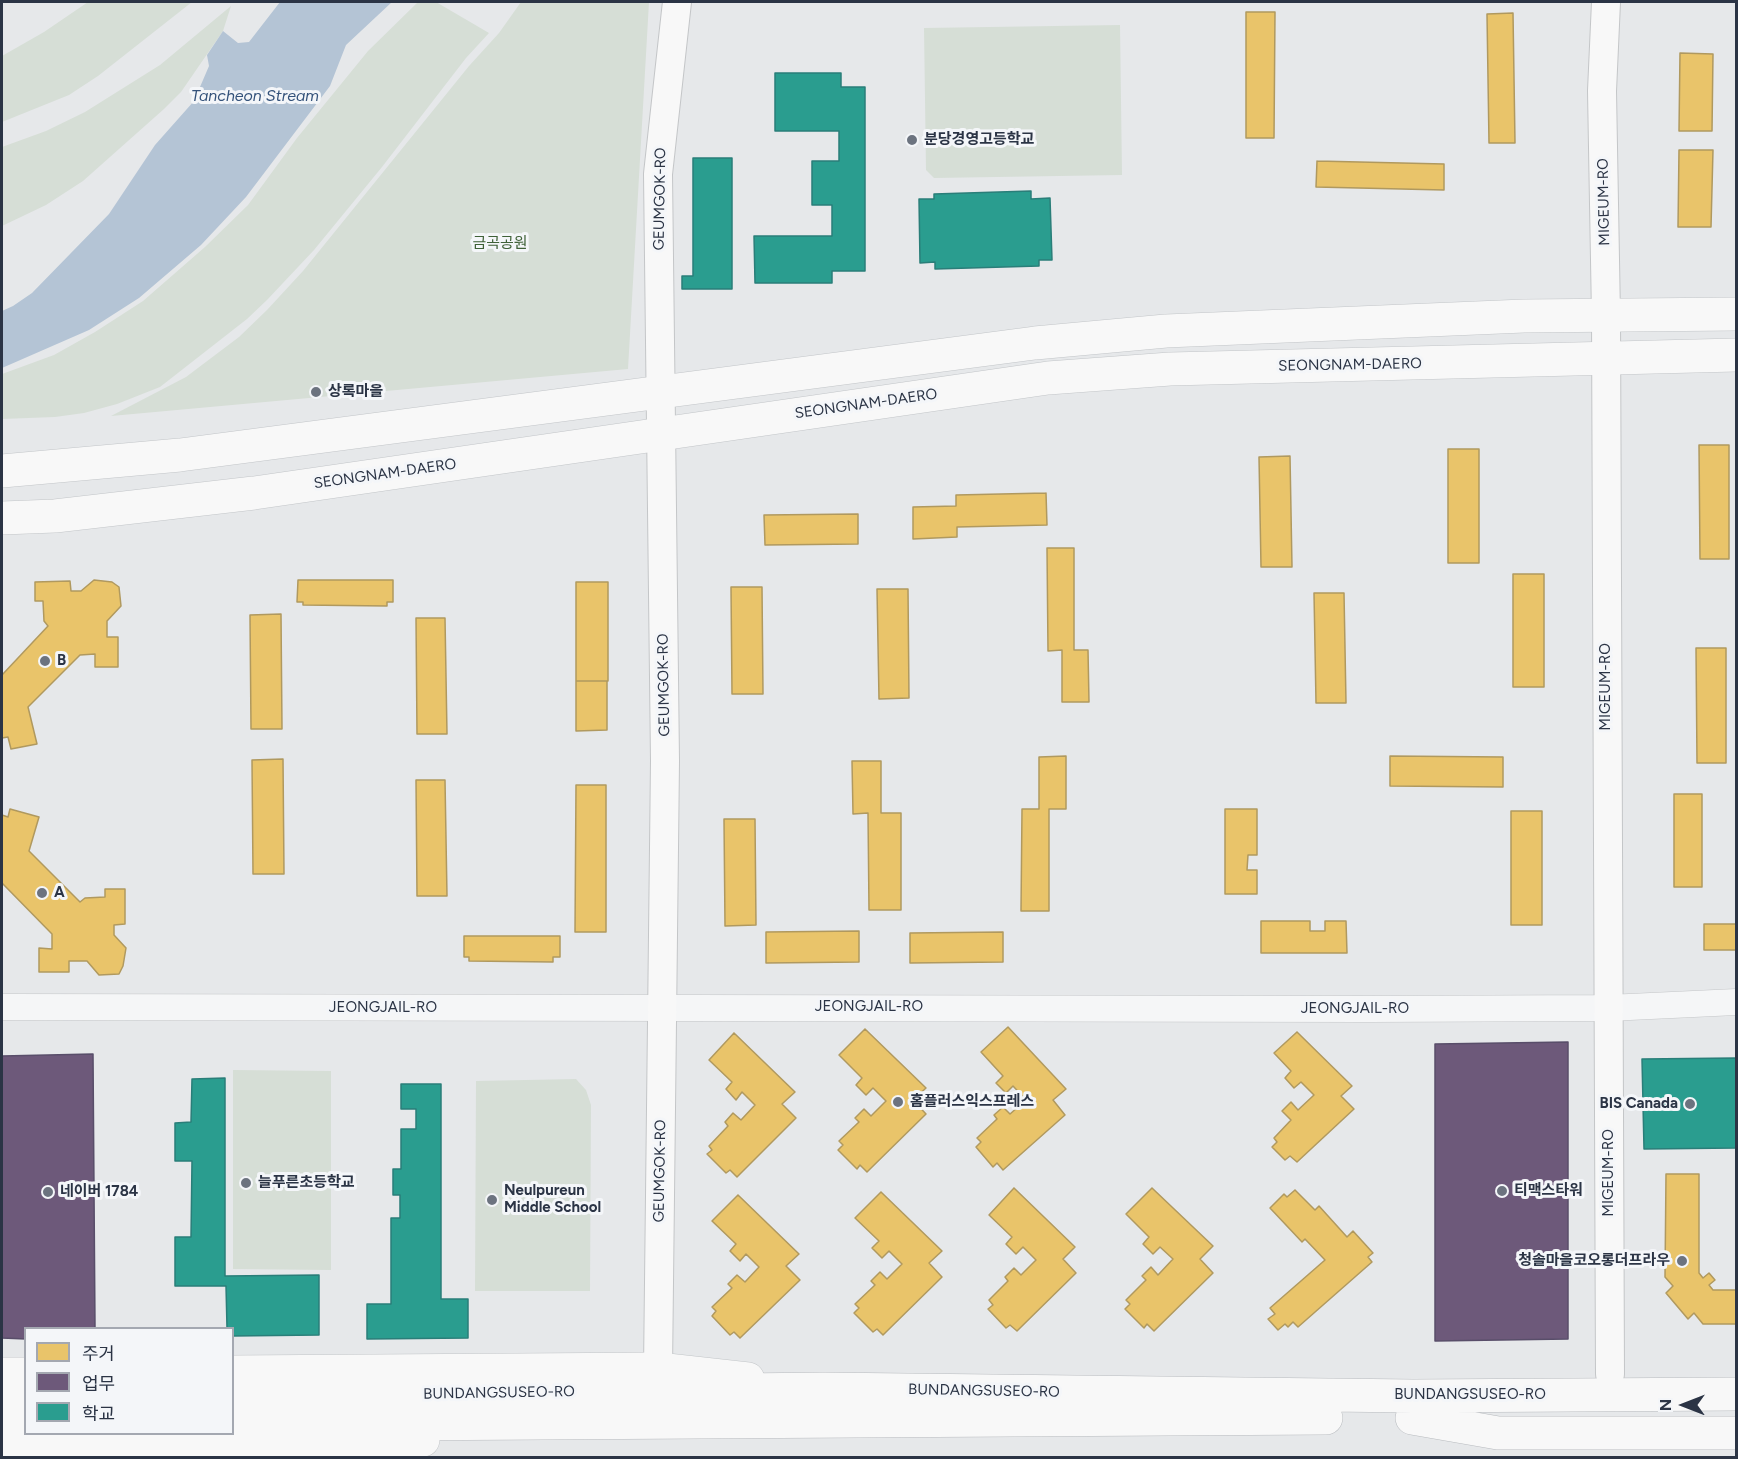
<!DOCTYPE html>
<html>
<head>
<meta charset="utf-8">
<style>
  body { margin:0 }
  #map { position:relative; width:1738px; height:1459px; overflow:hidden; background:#e6e8ea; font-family:Figtree,"Noto Sans KR",sans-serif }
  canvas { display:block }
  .frame { position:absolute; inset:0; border:3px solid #2b3445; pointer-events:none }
  .legend { position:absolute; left:24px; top:1327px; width:210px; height:108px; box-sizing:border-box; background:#f4f6f9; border:2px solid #a4a8b1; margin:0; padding:8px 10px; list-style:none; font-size:18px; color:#2b3445 }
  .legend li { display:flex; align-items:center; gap:12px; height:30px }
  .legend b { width:30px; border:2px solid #a4a8b1 }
  .north { position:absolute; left:1654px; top:1375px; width:60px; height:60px; -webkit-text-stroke:4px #f4f6f9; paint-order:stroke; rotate:270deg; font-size:16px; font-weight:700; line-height:24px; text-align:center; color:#2b3445 }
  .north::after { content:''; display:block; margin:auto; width:21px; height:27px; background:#2b3445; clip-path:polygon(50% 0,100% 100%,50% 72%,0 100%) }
</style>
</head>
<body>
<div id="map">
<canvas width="1738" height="1459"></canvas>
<div class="frame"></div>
<ul class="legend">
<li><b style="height:16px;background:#e9c46a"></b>주거</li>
<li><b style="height:16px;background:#6d597a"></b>업무</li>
<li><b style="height:16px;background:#2a9d8f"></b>학교</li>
</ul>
<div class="north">N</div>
</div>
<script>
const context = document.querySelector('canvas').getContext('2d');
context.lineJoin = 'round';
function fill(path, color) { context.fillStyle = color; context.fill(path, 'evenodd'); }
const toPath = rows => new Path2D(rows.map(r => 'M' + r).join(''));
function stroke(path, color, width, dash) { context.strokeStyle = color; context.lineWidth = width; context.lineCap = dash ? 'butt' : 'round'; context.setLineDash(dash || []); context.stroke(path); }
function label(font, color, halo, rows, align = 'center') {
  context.font = font + ' Figtree,"Noto Sans KR",sans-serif'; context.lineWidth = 6; context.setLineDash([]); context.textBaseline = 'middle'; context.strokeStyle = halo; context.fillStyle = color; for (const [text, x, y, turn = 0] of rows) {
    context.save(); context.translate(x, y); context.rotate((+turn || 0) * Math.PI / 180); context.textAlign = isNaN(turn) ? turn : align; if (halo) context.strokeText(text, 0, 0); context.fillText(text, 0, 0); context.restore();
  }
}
fill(toPath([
  [88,2,192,2,98,76,69,95,2,122,2,56,44,32],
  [418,2,436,2,489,33,466,58,382,167,314,250,267,300,247,319,160,387,117,404,84,413,55,417,2,419,2,374,54,355,95,332,143,301,205,247,248,205,297,138,368,51],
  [521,2,649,2,628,369,111,416,186,377,239,337,267,310,303,271,469,66,499,33],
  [231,6,223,31,181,92,164,109,83,181,46,205,2,226,2,147,46,131,85,112,160,65],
  [1120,25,1122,175,934,178,926,170,924,28],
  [233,1070,331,1071,331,1270,233,1269],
  [576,1079,586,1090,591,1105,590,1291,475,1291,476,1081]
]), '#d6ded6');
fill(toPath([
  [280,2,392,2,346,45,330,86,246,197,201,245,139,298,89,330,2,368,2,311,13,306,32,293,109,214,155,145,194,101,209,66,207,55,223,31,238,43,249,42]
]), '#b4c4d5');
const homes = toPath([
  [1246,12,1275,12,1274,138,1246,138,1246,12],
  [1513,13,1515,143,1489,143,1487,14,1513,13],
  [1680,53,1713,54,1712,131,1679,131,1680,53],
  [1679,150,1713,150,1711,227,1678,227,1679,150],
  [1317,161,1444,164,1444,190,1316,187,1317,161],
  [1699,445,1729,445,1729,559,1700,559,1699,445],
  [1448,449,1479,449,1479,563,1448,563,1448,449],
  [1290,456,1292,567,1261,567,1259,457,1290,456],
  [1046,493,1047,525,957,527,957,537,913,539,913,507,956,506,956,495,1046,493],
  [858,514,858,544,765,545,764,515,858,514],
  [1047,548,1074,548,1074,650,1088,650,1089,702,1062,702,1062,650,1048,651,1047,548],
  [1513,574,1544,574,1544,687,1513,687,1513,574],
  [94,580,112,582,119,587,121,606,107,621,107,637,118,637,118,667,95,667,95,654,80,655,28,707,37,744,11,749,8,737,2,738,2,675,48,626,44,621,43,601,35,601,35,582,70,581,71,591,81,591,94,580],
  [298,580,393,580,393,602,387,602,387,606,303,605,303,602,297,602,298,580],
  [576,582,608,582,608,681,576,681,576,582],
  [731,587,762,587,763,694,732,694,731,587],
  [877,589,908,589,909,698,879,699,877,589],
  [1314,593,1344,593,1346,703,1316,703,1314,593],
  [281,614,282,729,251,729,250,615,281,614],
  [416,618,445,618,447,734,417,734,416,618],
  [1696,648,1726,648,1726,763,1697,763,1696,648],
  [576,681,607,681,607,730,576,731,576,681],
  [1066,756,1066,809,1049,809,1049,911,1021,911,1022,809,1039,809,1039,757,1066,756],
  [1390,756,1503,757,1503,787,1390,786,1390,756],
  [283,759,284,874,253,874,252,760,283,759],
  [852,761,881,761,881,813,901,813,901,910,869,910,868,813,853,814,852,761],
  [416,780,445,780,447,896,417,896,416,780],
  [576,785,606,785,606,932,575,932,576,785],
  [1674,794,1702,794,1702,887,1674,887,1674,794],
  [10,809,39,817,29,851,80,902,85,898,105,897,105,889,125,889,125,924,114,925,114,935,126,948,123,966,119,974,99,975,87,961,69,961,69,972,39,972,39,948,52,949,52,934,2,883,2,815,8,817,10,809],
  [1225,809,1257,809,1257,855,1248,855,1247,870,1257,870,1257,894,1225,894,1225,809],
  [1511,811,1542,811,1542,925,1511,925,1511,811],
  [724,819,755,819,756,925,725,926,724,819],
  [1261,921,1310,921,1310,931,1325,931,1325,921,1346,921,1347,953,1261,953,1261,921],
  [1704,924,1736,924,1736,950,1704,950,1704,924],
  [859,931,859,962,766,963,766,932,859,931],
  [1003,932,1003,962,910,963,910,933,1003,932],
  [464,936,560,936,560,957,553,957,553,962,469,961,469,957,464,957,464,936],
  [1008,1027,1066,1089,1053,1100,1065,1115,1003,1170,997,1163,993,1167,976,1147,981,1142,977,1138,997,1119,994,1115,1003,1107,1010,1114,1026,1100,1013,1086,1006,1093,996,1083,1003,1076,981,1052,1008,1027],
  [865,1029,926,1088,913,1100,926,1114,867,1172,860,1165,857,1169,838,1150,843,1145,839,1141,859,1122,855,1118,864,1109,871,1116,886,1101,873,1088,866,1095,856,1085,862,1078,839,1055,865,1029],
  [1297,1032,1352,1086,1341,1096,1354,1109,1297,1162,1290,1156,1285,1160,1272,1147,1277,1142,1274,1138,1291,1120,1282,1111,1291,1102,1298,1110,1314,1095,1301,1082,1294,1088,1285,1078,1291,1071,1274,1053,1297,1032],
  [734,1033,795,1092,782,1104,796,1118,737,1177,730,1170,726,1173,707,1154,712,1150,709,1146,728,1126,725,1122,733,1113,741,1120,755,1105,742,1092,736,1100,726,1089,732,1082,709,1060,734,1033],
  [1666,1174,1699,1174,1699,1273,1703,1278,1709,1273,1715,1280,1709,1285,1713,1290,1736,1290,1736,1324,1703,1324,1694,1313,1688,1319,1666,1293,1673,1286,1665,1277,1666,1174],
  [1014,1188,1075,1247,1063,1259,1076,1273,1017,1331,1010,1325,1006,1328,988,1309,993,1305,989,1300,1008,1281,1005,1277,1014,1268,1021,1275,1036,1260,1023,1247,1016,1254,1006,1244,1012,1237,989,1215,1014,1188],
  [1152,1188,1213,1246,1200,1259,1213,1273,1154,1331,1147,1324,1144,1328,1125,1309,1130,1304,1126,1300,1146,1280,1142,1276,1151,1267,1158,1275,1173,1259,1160,1247,1153,1254,1143,1244,1149,1237,1126,1214,1152,1188],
  [1295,1190,1315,1210,1319,1206,1347,1237,1353,1231,1373,1253,1368,1257,1372,1262,1298,1327,1293,1322,1288,1327,1285,1324,1278,1330,1268,1319,1275,1314,1270,1308,1325,1260,1305,1239,1302,1242,1270,1208,1284,1194,1287,1197,1295,1190],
  [881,1192,942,1251,929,1263,942,1277,883,1335,877,1329,873,1332,854,1313,859,1308,855,1304,875,1285,871,1281,880,1272,887,1279,902,1264,889,1251,882,1258,872,1248,879,1241,855,1218,881,1192],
  [738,1195,799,1254,786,1266,800,1280,740,1338,734,1332,730,1335,712,1316,716,1311,712,1307,732,1288,728,1284,737,1275,745,1282,759,1267,746,1254,740,1261,730,1251,736,1244,712,1221,738,1195]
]);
fill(homes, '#e9c46a');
stroke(homes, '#b0995f', 1.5);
const offices = toPath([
  [1568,1042,1568,1339,1435,1341,1435,1044,1568,1042],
  [93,1054,95,1328,26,1328,26,1339,2,1338,2,1056,93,1054]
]);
fill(offices, '#6d597a');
stroke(offices, '#594e6a', 1.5);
const schools = toPath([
  [775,73,841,73,841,87,865,87,865,271,832,271,832,283,755,283,754,236,832,236,832,205,812,205,812,161,839,161,839,131,775,131,775,73],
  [693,158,732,158,732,289,682,289,682,276,693,276,693,158],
  [1031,191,1031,199,1050,198,1052,260,1039,260,1039,266,935,269,935,262,920,263,919,199,934,199,934,194,1031,191],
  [1736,1058,1736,1148,1644,1149,1642,1059,1736,1058],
  [225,1078,225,1276,319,1275,319,1335,232,1336,232,1328,227,1328,226,1286,175,1286,175,1237,191,1237,192,1161,175,1161,175,1123,191,1122,192,1079,225,1078],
  [401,1084,441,1084,441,1299,468,1299,468,1338,367,1339,367,1304,391,1304,391,1218,400,1218,400,1195,393,1195,393,1169,401,1169,401,1129,416,1129,416,1109,401,1109,401,1084]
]);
fill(schools, '#2a9d8f');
stroke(schools, '#2a7e79', 1.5);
const tertiary = toPath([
  [2,1007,1369,1009,1608,1008,1736,1002]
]);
const secondary = toPath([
  [1606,2,1602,91,1606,316,1610,1374],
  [658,1369,665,761,658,174,677,2]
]);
const primary = toPath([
  [2,471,180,455,1035,343,1166,331,1524,316,1736,314],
  [2,518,55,516,254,493,1048,378,1170,369,1736,355],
  [232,1372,658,1369,748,1379],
  [2,1374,26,1374],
  [2,1445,423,1440]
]);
const trunk = toPath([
  [232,1396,824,1389,1413,1396,1736,1394],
  [2,1399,26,1398],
  [1412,1418,1498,1433,1736,1433],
  [232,1425,1326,1418],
  [2,1426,26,1426]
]);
stroke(tertiary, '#c4c6c8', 27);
stroke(secondary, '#c4c6c8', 30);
stroke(primary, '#c2c5c8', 34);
stroke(trunk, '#b8bbbf', 34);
stroke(tertiary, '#f5f6f7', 26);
stroke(secondary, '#f8f8f8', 28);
stroke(primary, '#f8f8f8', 33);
stroke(trunk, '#f8f8f8', 33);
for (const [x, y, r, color] of [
  [912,140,6,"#6c737f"],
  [316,392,6,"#6c737f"],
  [45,661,6,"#6c737f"],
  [42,893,6,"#6c737f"],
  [898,1102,6,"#6c737f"],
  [1690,1104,6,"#6c737f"],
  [246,1183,6,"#6c737f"],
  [1502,1191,6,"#6c737f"],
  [48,1192,6,"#6c737f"],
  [492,1200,6,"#6c737f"],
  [1682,1261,6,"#6c737f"]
]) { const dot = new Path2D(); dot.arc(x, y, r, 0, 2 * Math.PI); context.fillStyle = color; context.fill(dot); stroke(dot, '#f4f6f9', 2); }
label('bold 15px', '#2b3445', '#f4f6f9', [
  ["분당경영고등학교",924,140],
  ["상록마을",328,392],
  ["B",57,661],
  ["A",54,893],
  ["홈플러스익스프레스",910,1102],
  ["BIS Canada",1678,1104,"right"],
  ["늘푸른초등학교",258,1183],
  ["Neulpureun",504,1191],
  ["Middle School",504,1208],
  ["티맥스타워",1514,1191],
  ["네이버 1784",60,1192],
  ["청솔마을코오롱더프라우",1670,1261,"right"]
], 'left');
label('15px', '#2b3445', '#f4f6f9', [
  ["GEUMGOK-RO",660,199,-89],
  ["MIGEUM-RO",1604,202,-91],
  ["SEONGNAM-DAERO",1350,365,-1],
  ["SEONGNAM-DAERO",866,404,-8],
  ["SEONGNAM-DAERO",385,474,-8],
  ["GEUMGOK-RO",664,685,-91],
  ["MIGEUM-RO",1606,687,-90],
  ["JEONGJAIL-RO",869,1007],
  ["JEONGJAIL-RO",383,1008],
  ["JEONGJAIL-RO",1355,1009],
  ["GEUMGOK-RO",660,1171,-89],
  ["MIGEUM-RO",1609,1173,-90],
  ["BUNDANGSUSEO-RO",984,1391,1],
  ["BUNDANGSUSEO-RO",499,1393,-1],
  ["BUNDANGSUSEO-RO",1470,1395]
]);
label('15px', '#3f6138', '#f4f6f9', [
  ["금곡공원",500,244]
]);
label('italic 16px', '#34527a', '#f4f6f9', [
  ["Tancheon Stream",255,96]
]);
</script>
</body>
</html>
